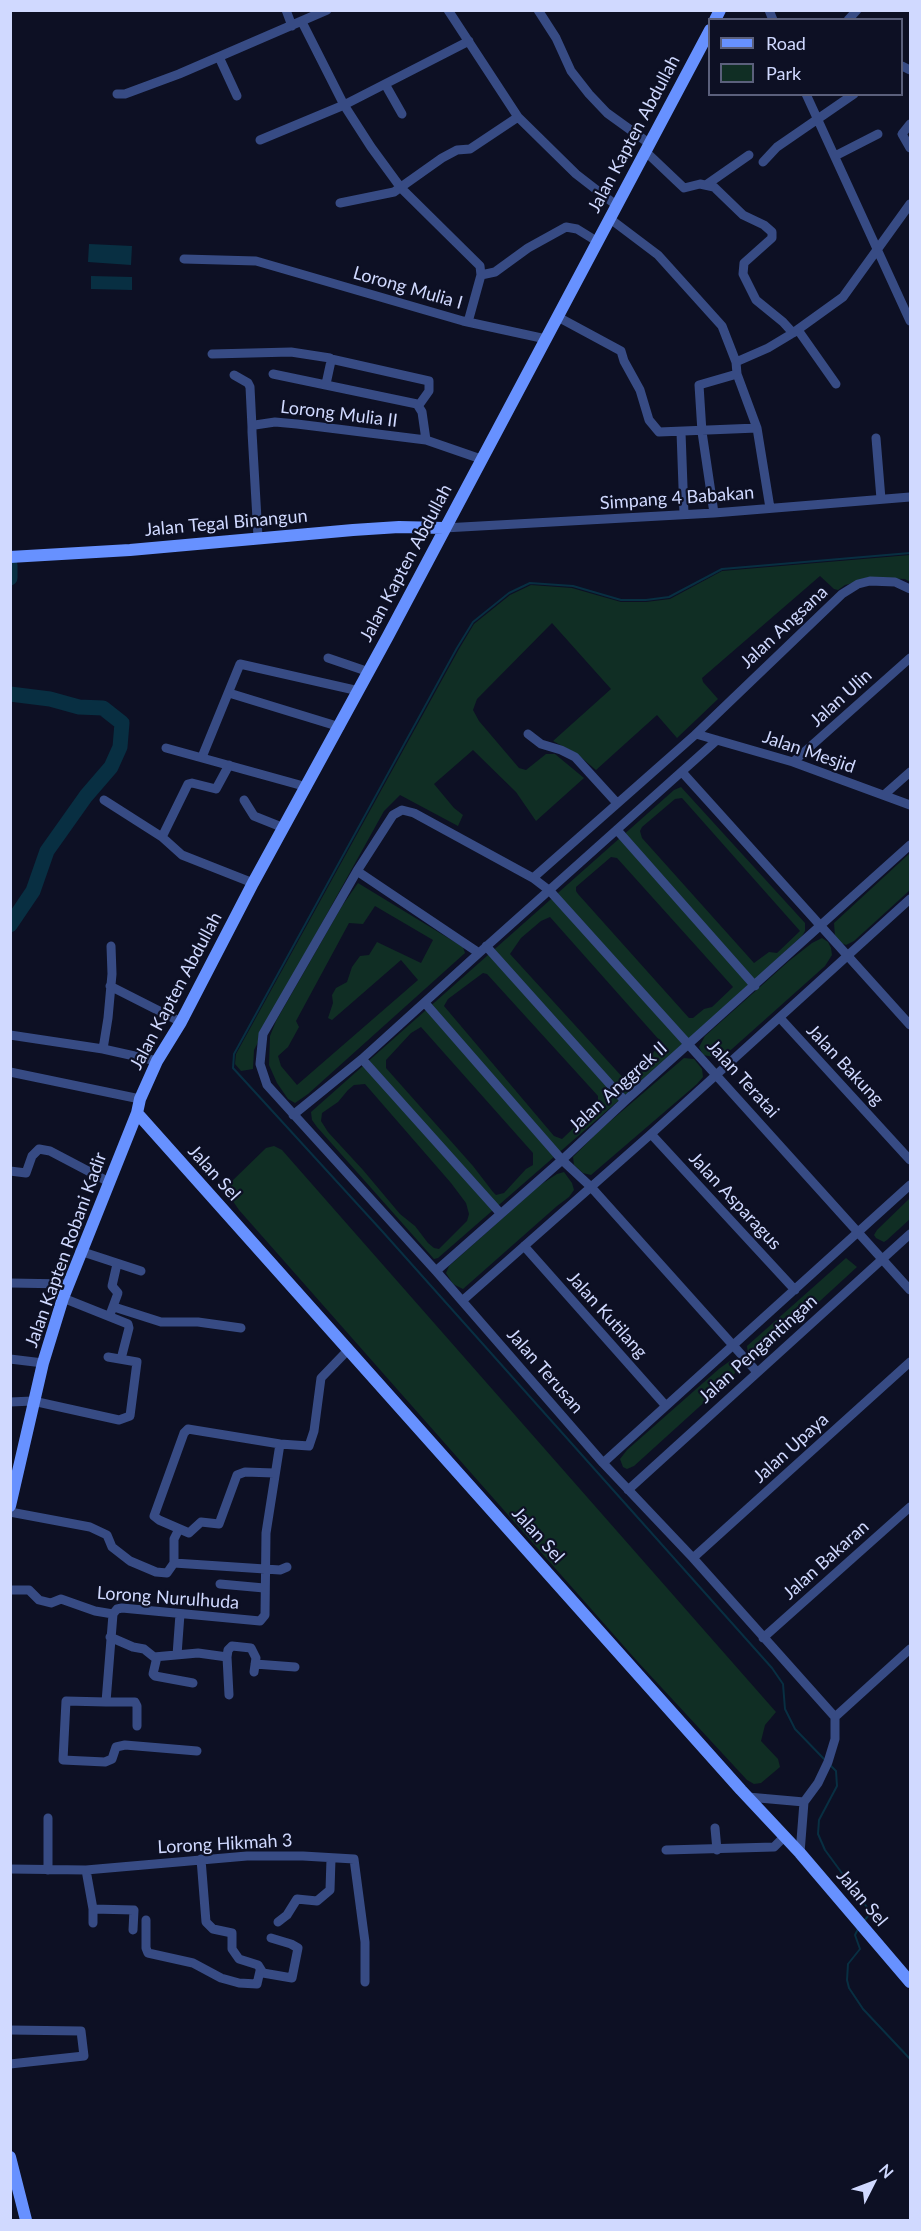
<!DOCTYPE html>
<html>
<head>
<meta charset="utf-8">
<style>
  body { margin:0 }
  #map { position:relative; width:921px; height:2231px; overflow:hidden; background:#0d1024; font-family:Lato,sans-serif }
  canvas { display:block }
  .frame { position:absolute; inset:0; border:12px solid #d0d9ff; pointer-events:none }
  .legend { position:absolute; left:708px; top:18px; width:195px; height:78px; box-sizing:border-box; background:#0d1024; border:2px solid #5b607c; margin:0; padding:8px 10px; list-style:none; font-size:18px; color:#d0d9ff }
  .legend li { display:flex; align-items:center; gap:12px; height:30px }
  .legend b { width:30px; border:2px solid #5b607c }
  .north { position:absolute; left:843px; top:2153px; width:60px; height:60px; -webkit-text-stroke:4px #0d1024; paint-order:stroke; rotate:48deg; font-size:16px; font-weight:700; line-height:24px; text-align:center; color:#d0d9ff }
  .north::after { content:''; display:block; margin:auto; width:21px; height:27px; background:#d0d9ff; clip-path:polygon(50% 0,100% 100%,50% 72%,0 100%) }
</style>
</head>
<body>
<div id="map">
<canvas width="921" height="2231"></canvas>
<div class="frame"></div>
<ul class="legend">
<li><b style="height:8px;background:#6791ff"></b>Road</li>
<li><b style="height:16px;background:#102e24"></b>Park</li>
</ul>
<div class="north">N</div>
</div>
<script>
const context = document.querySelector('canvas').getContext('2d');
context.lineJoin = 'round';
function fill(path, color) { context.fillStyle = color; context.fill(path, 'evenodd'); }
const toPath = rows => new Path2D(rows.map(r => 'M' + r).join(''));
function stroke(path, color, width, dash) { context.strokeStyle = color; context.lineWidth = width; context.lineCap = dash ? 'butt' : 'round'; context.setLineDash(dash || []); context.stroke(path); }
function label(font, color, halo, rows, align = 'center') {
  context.font = font + ' Lato,sans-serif'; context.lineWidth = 4.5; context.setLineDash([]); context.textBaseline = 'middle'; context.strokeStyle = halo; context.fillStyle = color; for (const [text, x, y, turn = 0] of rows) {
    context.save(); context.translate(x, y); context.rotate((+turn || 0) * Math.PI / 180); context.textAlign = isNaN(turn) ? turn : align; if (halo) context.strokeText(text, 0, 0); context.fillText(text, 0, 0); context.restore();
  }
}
fill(toPath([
  [910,555,910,582,905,579,873,578,845,585,838,590,834,589,820,576,702,678,703,682,718,699,677,738,657,715,596,770,577,754,553,741,611,689,552,623,477,699,473,710,479,721,519,768,526,770,546,754,555,754,584,778,536,821,516,792,473,750,434,784,454,808,463,815,458,826,400,795,384,811,308,948,254,1050,253,1069,241,1071,235,1064,236,1054,459,649,474,624,510,595,531,585,572,588,621,602,646,602,670,599,722,571],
  [681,787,805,923,805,931,802,936,694,1035,438,1258,434,1259,317,1127,312,1120,311,1112,674,790],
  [682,798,800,931,777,953,769,952,754,963,642,838,640,831,642,827,675,799],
  [611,857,617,858,733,987,712,1007,704,1009,693,1018,689,1018,578,894,576,891,576,887],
  [550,917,661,1042,645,1064,626,1081,510,954,521,938,541,921],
  [483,973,487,974,598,1096,598,1100,579,1123,562,1139,554,1136,444,1006,448,999],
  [421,1027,533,1153,533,1165,526,1169,504,1193,496,1195,493,1192,473,1166,386,1068,386,1060,411,1033],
  [365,1084,451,1183,466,1203,469,1214,467,1221,439,1249,434,1248,428,1243,415,1226,400,1214,363,1170,328,1132,321,1121,322,1113,338,1102,348,1090,354,1085],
  [910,853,910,890,854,941,846,945,841,943,835,937,834,923],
  [358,883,463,947,465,953,308,1094,295,1103,288,1099,277,1083,269,1065,270,1036,276,1021,342,906],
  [375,906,433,940,421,963,377,942,369,955,360,956,352,967,347,982,336,988,332,995,333,1003,328,1018,332,1020,401,960,418,980,297,1085,281,1066,278,1056,288,1047,299,1027,296,1021,349,923,363,924],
  [822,938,828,942,831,948,832,955,825,966,723,1057,719,1058,703,1055,699,1047,705,1036,789,961,812,943],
  [684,1058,694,1059,702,1069,703,1077,697,1084,591,1175,583,1173,574,1165,573,1157,600,1130],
  [274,1146,282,1150,776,1712,765,1725,761,1741,778,1759,780,1767,761,1783,754,1784,747,1780,637,1661,239,1210,226,1191,229,1184,266,1148],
  [564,1172,572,1183,574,1190,569,1197,557,1206,463,1289,453,1284,446,1273,449,1266,540,1185,557,1174],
  [910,1198,910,1219,887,1240,884,1242,876,1238,874,1235,877,1230],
  [846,1258,857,1267,772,1345,755,1357,751,1357,748,1354,747,1346],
  [730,1361,736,1365,735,1373,720,1388,634,1466,627,1469,623,1467,620,1459,627,1450,720,1368]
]), '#102e24');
fill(toPath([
  [89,244,132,246,131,265,88,262],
  [91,276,132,277,132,290,91,289]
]), '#082f42');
stroke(toPath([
  [825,1760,795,1729,785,1709,783,1684,772,1668,382,1231,233,1068,234,1054,457,648,473,622,509,593,530,583,573,586,621,600,646,600,669,597,722,569,910,553],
  [829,1764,836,1771,837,1786,819,1820,818,1834,825,1850,869,1910,869,1915,863,1922],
  [858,1929,855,1935,860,1949,848,1964,847,1980,849,1988,863,2009,910,2059]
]), '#082f42', 2);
stroke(toPath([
  [10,565,10,578],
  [10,694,50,699,79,707,103,708,122,723,120,747,111,767,86,796,47,851,33,891,10,925]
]), '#082f42', 15);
stroke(toPath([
  [286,10,292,26],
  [448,10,518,117,576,174,616,205],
  [538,10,556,38,571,71,589,94,607,113,650,144],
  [769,10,773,20],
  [848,20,857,10],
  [302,22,344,105,371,147,401,188,480,266,481,275,468,322],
  [219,57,237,96],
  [902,66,910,70],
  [385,84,402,114],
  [117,94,125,94,179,74,327,10],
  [806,94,910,321],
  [910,124,902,134,910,148],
  [260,140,344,105,469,41],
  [645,151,684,188,700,184,714,187,743,215,764,225,772,232,772,238,744,263,743,274,756,300,783,322,793,333],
  [835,156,878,134],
  [763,162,777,147,854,94],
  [706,185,749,155],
  [340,203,394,192,442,158,457,150,470,149,518,117],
  [609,218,658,255,722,326,736,362,737,374,757,428,770,508],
  [184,259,256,261,463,321,546,339],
  [481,275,495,272,528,248,566,227,577,229,598,242],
  [558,317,621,351,624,361,640,390,649,420,659,432,757,428],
  [798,330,836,384],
  [212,354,291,352,330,358,331,361,326,384],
  [331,359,429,381,429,391,419,405],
  [736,362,768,348,793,333,843,297,910,204],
  [273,374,417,404,422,412,426,440,481,459],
  [234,375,248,383,250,387,252,427],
  [681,432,684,514],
  [876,438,881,499],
  [714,513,702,432,699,385,737,374],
  [444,528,714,513,910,497],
  [258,537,252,432,252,427,255,425,275,422,297,424,426,440],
  [328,658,369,672],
  [229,693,340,727],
  [528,734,541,744,561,750,575,757,616,802],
  [696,734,793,762,910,805],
  [166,748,307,787],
  [202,757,240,664,359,691],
  [793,762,910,658],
  [682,772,910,1025],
  [884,795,910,772],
  [104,800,162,837,182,855,253,883],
  [244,800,254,816,284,828],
  [617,830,755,986],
  [162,837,188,784,192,783,216,789,229,765],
  [357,871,479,953,717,740],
  [533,878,696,734,842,594,858,584,870,581,895,582,910,589],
  [486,946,625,1101],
  [110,986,181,1022],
  [425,1003,562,1160,591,1187,757,1372],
  [780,1018,910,1160],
  [10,1035,103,1049,157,1061],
  [103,1049,108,1018,112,974,111,946],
  [362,1059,501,1214],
  [10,1072,140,1099],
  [293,1115,362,1059,479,953],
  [651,1134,795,1290],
  [10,1171,26,1173,32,1156,39,1149,50,1151,109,1182],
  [524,1246,666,1406],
  [80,1251,141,1271],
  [436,1271,562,1160,625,1101,910,845],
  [10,1283,68,1284],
  [63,1298,128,1324,129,1328,121,1359],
  [462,1301,651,1134,910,899],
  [114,1307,161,1322,198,1322,241,1328],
  [111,1312,118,1293,112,1286,117,1264],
  [10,1359,43,1363],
  [10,1402,33,1401,119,1420,130,1416,137,1362,108,1357],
  [603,1463,910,1185],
  [274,1473,245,1472,237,1475,219,1524,201,1522,189,1533,159,1520,154,1516,184,1433,188,1429,280,1444,309,1446,314,1431,321,1378,348,1350],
  [628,1490,910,1234],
  [10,1512,90,1527,107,1535,112,1547,130,1561,156,1572,167,1573,174,1563,265,1569,280,1570,287,1567],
  [693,1558,910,1362],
  [174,1563,174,1539,179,1529],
  [220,1584,264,1588],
  [10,1590,29,1590,39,1600,51,1603,61,1599,95,1611,113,1614,117,1609,122,1608,260,1621,265,1615,266,1533,280,1444],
  [113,1614,106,1702,135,1702,137,1706,137,1726],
  [110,1637,133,1647,144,1649,154,1657,198,1653,227,1657,229,1695],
  [763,1638,910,1507],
  [177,1655,180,1614],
  [157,1657,153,1674,155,1676,193,1683],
  [227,1657,228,1650,232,1646,251,1648,256,1658,254,1672],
  [255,1664,295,1667],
  [106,1702,66,1701,63,1760,105,1762,112,1759,116,1747,125,1745,197,1751],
  [835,1717,693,1558,603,1463,436,1271,267,1085,260,1064,263,1034,357,871,393,815,402,810,414,813,533,878,550,891,910,1290],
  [748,1797,804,1802,818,1783,828,1762,835,1739,835,1717,910,1649],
  [715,1828,717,1850],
  [666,1850,774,1847,785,1836],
  [800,1853,804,1802],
  [201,1859,206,1922,213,1929,232,1933,232,1949,239,1959,258,1965,263,1973,292,1978,298,1948,291,1944,271,1938],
  [10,1869,86,1870,247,1856,303,1856,354,1859,365,1942,365,1982],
  [48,1870,48,1818],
  [86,1870,93,1909,93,1923],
  [93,1909,134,1910,133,1930],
  [146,1920,146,1948,148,1953,193,1963,221,1978,239,1983,257,1984,260,1971],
  [278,1922,287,1915,297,1899,317,1901,330,1890,331,1859],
  [10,2030,81,2031,84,2056,10,2064]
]), '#374b84', 9);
stroke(toPath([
  [715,20,720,10],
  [10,557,130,550,353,530,399,527,444,528],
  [137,1113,741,1790,800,1853,910,1982],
  [10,1506,43,1363,63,1298,137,1113,140,1099,157,1061,181,1022,253,883,388,636,710,30],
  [10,2157,26,2220]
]), '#6791ff', 12);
label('18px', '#d0d9ff', '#0d1024', [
  ["Jalan Kapten Abdullah",634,134,-62],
  ["Lorong Mulia I",408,288,16],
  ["Lorong Mulia II",339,414,7],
  ["Simpang 4 Babakan",677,498,-4],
  ["Jalan Tegal Binangun",226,523,-5],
  ["Jalan Kapten Abdullah",406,563,-62],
  ["Jalan Angsana",784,627,-43],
  ["Jalan Ulin",841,698,-42],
  ["Jalan Mesjid",809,752,19],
  ["Jalan Kapten Abdullah",176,991,-62],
  ["Jalan Bakung",845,1065,47],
  ["Jalan Teratai",743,1079,48],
  ["Jalan Anggrek II",618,1087,-42],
  ["Jalan Sel",214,1173,48],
  ["Jalan Asparagus",735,1201,47],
  ["Jalan Kapten Robani Kadir",66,1250,-70],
  ["Jalan Kutilang",607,1315,48],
  ["Jalan Pengantingan",758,1349,-42],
  ["Jalan Terusan",545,1371,49],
  ["Jalan Upaya",791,1448,-42],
  ["Jalan Sel",538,1535,48],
  ["Jalan Bakaran",826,1560,-42],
  ["Lorong Nurulhuda",168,1598,4],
  ["Lorong Hikmah 3",225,1844,-3],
  ["Jalan Sel",862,1898,50]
]);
</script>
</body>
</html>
